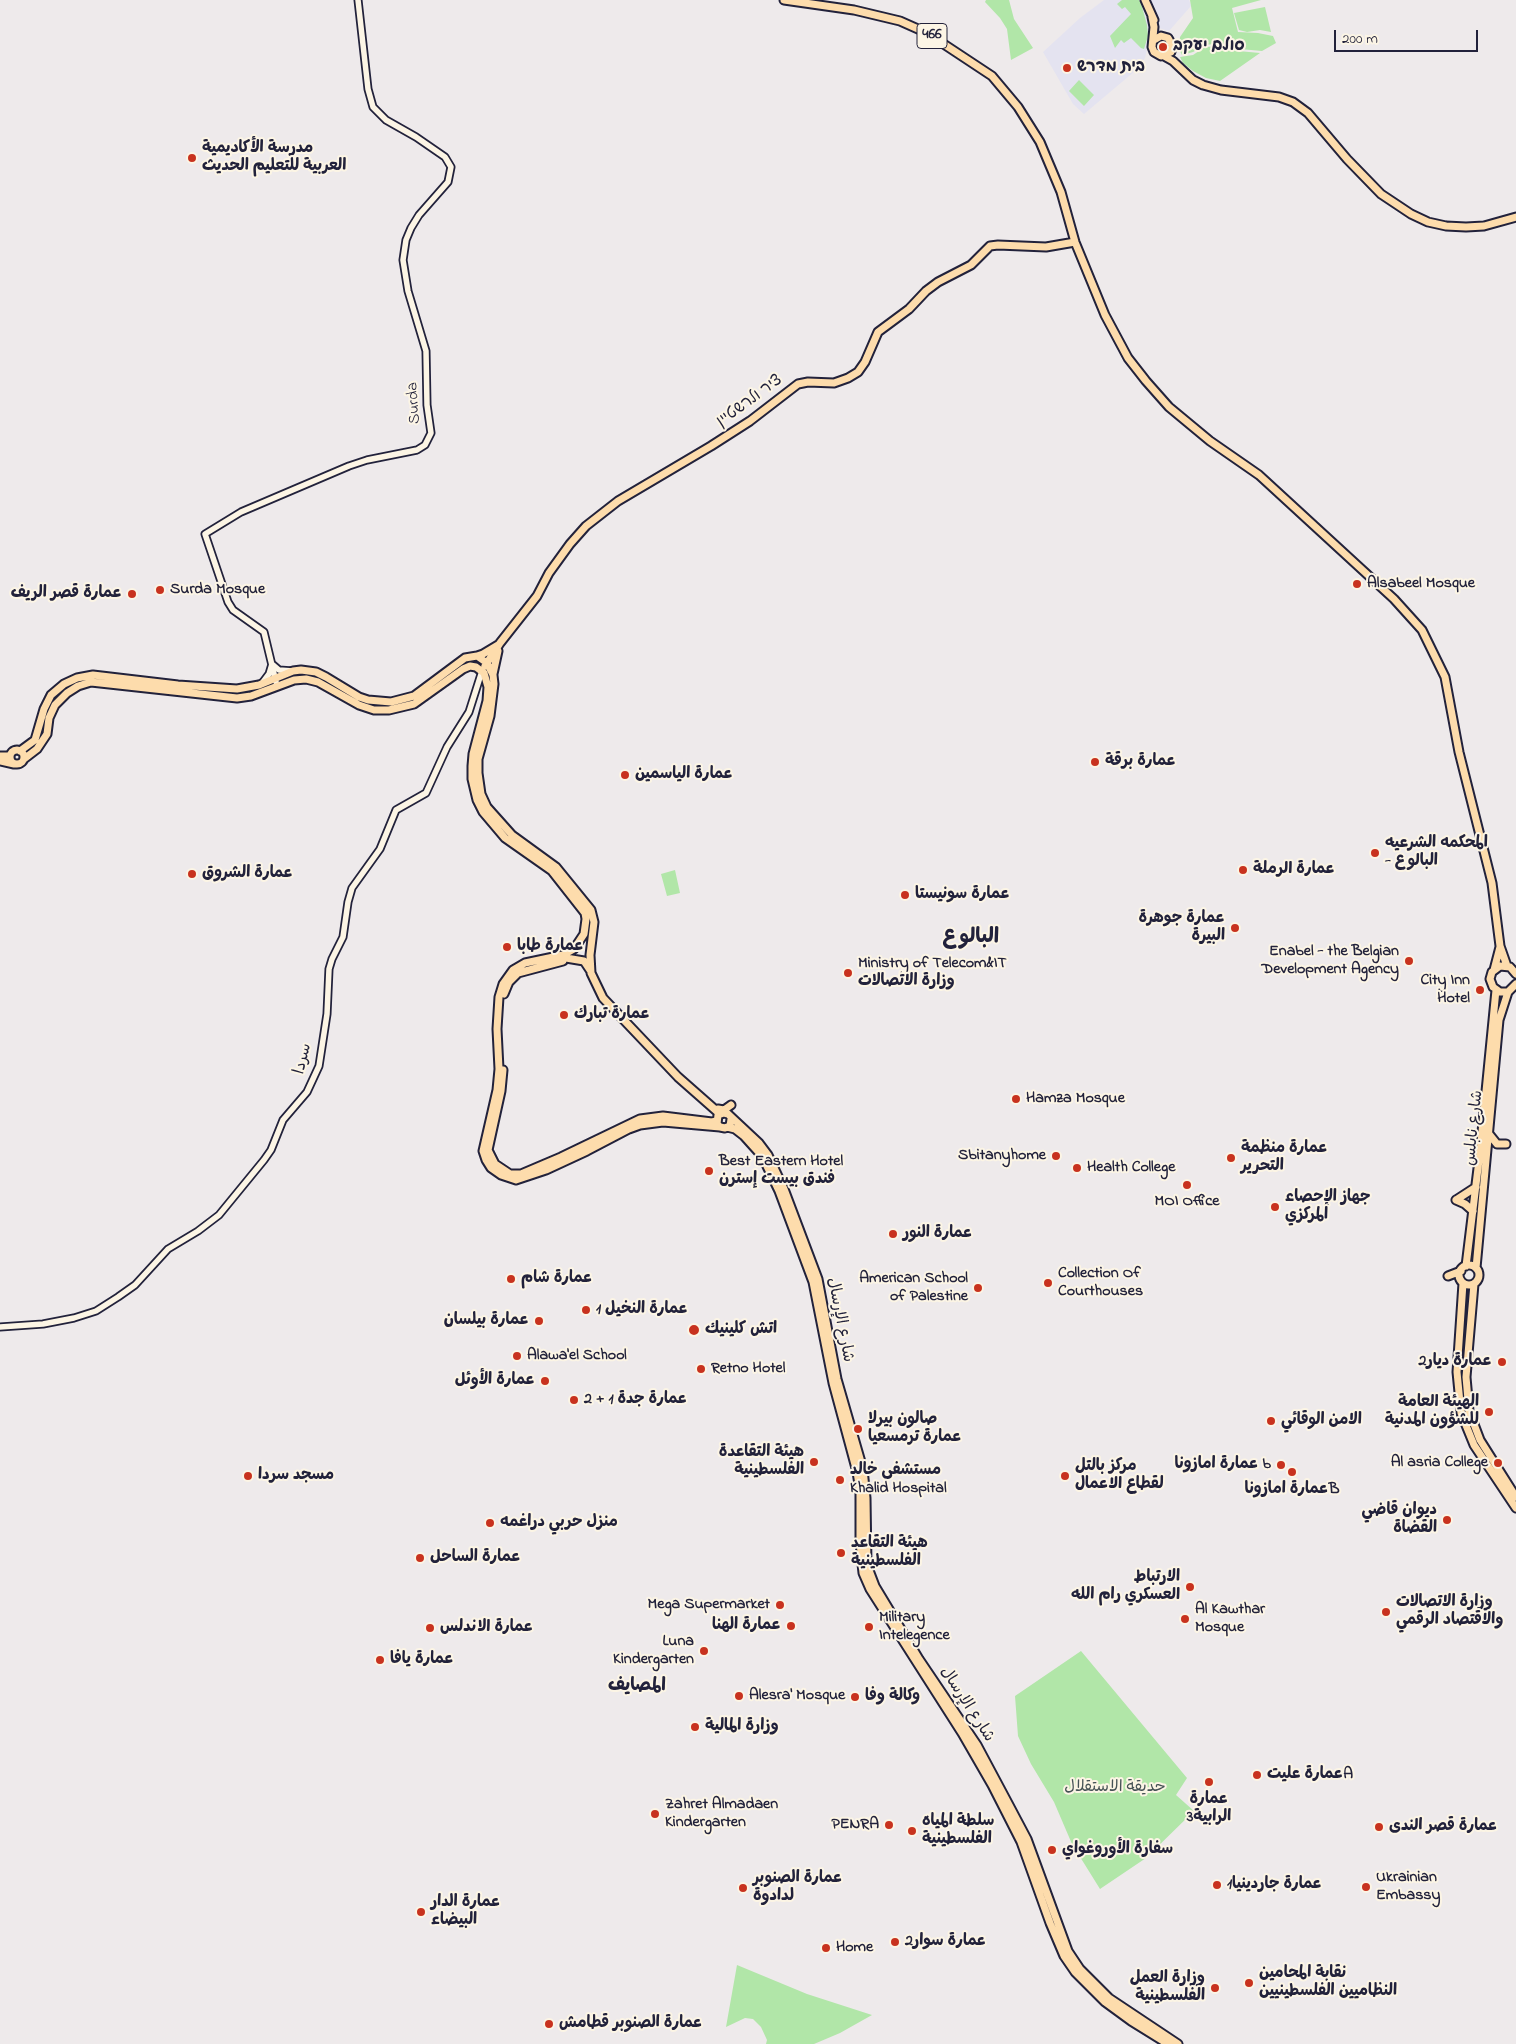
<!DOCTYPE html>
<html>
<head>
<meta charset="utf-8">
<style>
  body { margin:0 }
  #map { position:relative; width:1516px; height:2044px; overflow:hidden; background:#eeeaeb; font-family:"Indie Flower",sans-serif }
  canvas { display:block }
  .scale { position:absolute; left:1334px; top:30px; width:144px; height:22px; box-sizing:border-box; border:2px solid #22223b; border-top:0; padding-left:6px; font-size:15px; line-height:18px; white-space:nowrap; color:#22223b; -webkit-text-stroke:4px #fcf5e5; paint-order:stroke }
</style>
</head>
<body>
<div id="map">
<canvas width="1516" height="2044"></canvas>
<div class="scale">200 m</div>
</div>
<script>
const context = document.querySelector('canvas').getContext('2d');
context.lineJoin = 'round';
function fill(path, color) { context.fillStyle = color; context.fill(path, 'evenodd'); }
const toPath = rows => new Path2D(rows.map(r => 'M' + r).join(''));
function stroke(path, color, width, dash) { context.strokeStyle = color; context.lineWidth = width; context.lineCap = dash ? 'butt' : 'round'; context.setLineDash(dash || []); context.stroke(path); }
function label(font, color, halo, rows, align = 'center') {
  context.font = font + ' "Indie Flower","Playpen Sans Arabic","Playpen Sans Hebrew",sans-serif'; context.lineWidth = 4; context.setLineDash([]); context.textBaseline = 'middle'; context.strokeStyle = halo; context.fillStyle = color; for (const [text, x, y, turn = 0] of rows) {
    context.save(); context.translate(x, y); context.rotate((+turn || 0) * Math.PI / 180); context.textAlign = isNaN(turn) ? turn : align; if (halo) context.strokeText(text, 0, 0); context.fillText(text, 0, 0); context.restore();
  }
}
fill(toPath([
  [1104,0,1141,0,1151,29,1149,40,1145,58,1135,71,1084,114,1073,104,1043,52,1080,18],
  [1149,0,1189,0,1191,6,1169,31,1159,28]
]), '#e4e3f0');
fill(toPath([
  [986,0,1009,0,1014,19,1033,48,1011,60,1007,29,1000,18,985,2],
  [1122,0,1139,0,1141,3,1147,25,1148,36,1144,49,1141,48,1131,38,1124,43,1121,40,1115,48,1110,36,1131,14,1125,7,1122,9,1117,4],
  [1190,0,1261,0,1232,8,1238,32,1258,33,1273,36,1276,43,1262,51,1240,49,1221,43,1206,45,1193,52,1182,55,1179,49,1180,37,1193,18],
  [1265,7,1271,32,1260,30,1247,32,1239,30,1234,13],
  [1220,46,1238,51,1260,53,1220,81,1206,78,1193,71,1183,63,1180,57,1193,55,1205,47],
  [1079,80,1094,95,1084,106,1069,91],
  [675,870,680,893,667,896,661,874],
  [1081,1651,1187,1778,1176,1795,1194,1811,1146,1858,1100,1889,1072,1844,1054,1802,1031,1764,1018,1736,1015,1696],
  [737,1965,807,1994,872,2015,840,2033,814,2044,766,2044,767,2040,761,2027,753,2019,745,2018,726,2027]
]), '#b1e6a8');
const minor = toPath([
  [263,682,269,674,272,664,279,670,293,671],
  [276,682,264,632,233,610,228,602,205,534,241,512,349,466,367,460,417,450,425,445,431,433,427,405,426,351,408,291,403,260,406,240,411,228,419,215,448,182,451,167,445,157,416,137,386,120,373,107,368,89,358,0],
  [0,1327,43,1324,74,1318,96,1311,118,1297,135,1285,168,1249,198,1231,219,1215,264,1160,271,1150,283,1120,307,1092,319,1066,327,1014,329,969,332,959,343,937,348,902,352,888,380,849,396,810,426,793,447,747,469,712,482,671]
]);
const major = toPath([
  [784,0,854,10,900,21,927,33,992,76,1018,107,1040,142,1061,192,1075,242,1105,315,1128,358,1146,381,1169,407,1210,441,1259,475,1394,599,1422,630,1445,677,1459,752,1492,883,1500,946,1507,966],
  [1145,0,1154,20],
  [1152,17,1154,27,1152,47,1154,52,1161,56,1171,52,1172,45,1168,38,1161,36,1154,40],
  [1164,56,1173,61,1193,80,1203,85,1221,90,1279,97,1293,102,1308,113,1347,159,1381,194,1411,214,1428,222,1446,226,1466,227,1484,226,1516,217],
  [477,656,483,654,498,645],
  [485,666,500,643,537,596,549,573,570,544,586,526,618,501,711,446,750,421,798,384,808,382,834,383,848,378,858,372,865,362,878,332,909,309,926,291,938,282,971,265,990,246,998,245,1046,247,1075,242],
  [493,674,498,651],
  '10 757a7 7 0 1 1 14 0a7 7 0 1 1-14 0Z',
  [20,751,35,740,44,709,51,695,64,684,77,678,93,675,178,685,237,689,259,685,293,671,301,670,316,672,326,677,359,697,368,700,391,702,414,696,465,658,477,656,487,663,493,675,494,684,490,716,478,759,478,773,481,794,487,807,512,835,556,867,591,910,594,922,590,955,591,973,603,998,678,1077,720,1114],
  [0,756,10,756],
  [24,759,37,749,47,734,49,718,55,705,67,693,78,686,91,682,237,698,251,696,294,680,306,679,318,682,359,705,374,710,389,710,414,704,463,669,470,666,476,667,484,673,488,687,487,701,473,754,472,766,472,779,477,800,483,812,505,838,552,871,585,913,586,919,584,934,574,949,563,955,525,963,513,970,503,984,499,997,497,1029,499,1069,497,1090,483,1151,486,1160,491,1168,501,1175,516,1180,546,1170,587,1151,629,1129,640,1125,663,1122,720,1127],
  [0,761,14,764],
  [1494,970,1500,947],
  [1516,974,1510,967,1500,966,1492,972,1490,979,1493,987,1500,992,1508,992,1516,984],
  [504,994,509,982,518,973,563,961,563,955,566,958,584,961,590,970],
  [503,1070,501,1091,488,1150,495,1164,510,1174,521,1174,561,1157,640,1119,663,1116,712,1122,716,1121],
  [718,1109,724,1110,731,1105],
  [731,1119,730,1126,725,1128,720,1127,717,1124,718,1115,724,1113,728,1114,759,1143,768,1155,784,1189,818,1279,837,1379,863,1469,866,1498,867,1565,875,1586,919,1659,977,1745,1009,1805,1027,1839,1068,1951,1080,1969,1109,1998,1178,2044],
  [727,1127,735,1129,744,1136,762,1156,779,1191,813,1282,833,1383,857,1472,860,1491,860,1541,862,1564,863,1573,870,1589,962,1733,992,1785,1021,1842,1050,1923,1064,1956,1075,1972,1105,2002,1131,2021,1168,2044],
  [1489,1134,1497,1144,1506,1144],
  [1456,1200,1476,1187],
  [1456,1200,1465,1204,1473,1211],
  '1459 1275a10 10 0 1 1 20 0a10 10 0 1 1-20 0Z',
  [1466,1266,1480,1152,1496,990],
  [1476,1268,1499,1020,1508,992],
  [1448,1276,1461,1271],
  [1463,1283,1457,1372,1461,1413,1474,1445,1516,1508],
  [1474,1284,1466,1377,1469,1411,1480,1440,1516,1497]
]);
stroke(minor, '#22223b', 9);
stroke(major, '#22223b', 11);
stroke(minor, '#fcf5e5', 5.5);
stroke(major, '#fddcac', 7);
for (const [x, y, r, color] of [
  [1163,47,5,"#c8321e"],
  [1067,68,5,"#c8321e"],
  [192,158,5,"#c8321e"],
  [1357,584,5,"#c8321e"],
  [160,590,5,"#c8321e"],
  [132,594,5,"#c8321e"],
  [1095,762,5,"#c8321e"],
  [625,775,5,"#c8321e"],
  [1375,853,5,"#c8321e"],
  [1243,870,5,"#c8321e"],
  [192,874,5,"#c8321e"],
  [905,895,5,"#c8321e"],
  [1235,928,5,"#c8321e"],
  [507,947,5,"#c8321e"],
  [1409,961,5,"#c8321e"],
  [848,973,5,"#c8321e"],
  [1480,990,5,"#c8321e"],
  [564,1015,5,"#c8321e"],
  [1016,1099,5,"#c8321e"],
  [1056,1156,5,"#c8321e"],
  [1231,1158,5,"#c8321e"],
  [1077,1168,5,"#c8321e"],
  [709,1171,5,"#c8321e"],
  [1187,1185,5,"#c8321e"],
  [1275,1207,5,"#c8321e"],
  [893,1234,5,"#c8321e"],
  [511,1279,5,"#c8321e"],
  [1048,1283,5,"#c8321e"],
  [978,1288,5,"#c8321e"],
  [586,1310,5,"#c8321e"],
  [539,1321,5,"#c8321e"],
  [694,1330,6,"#c8321e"],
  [517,1356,5,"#c8321e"],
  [1502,1362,5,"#c8321e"],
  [701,1369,5,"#c8321e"],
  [545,1381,5,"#c8321e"],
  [574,1400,5,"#c8321e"],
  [1489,1412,5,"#c8321e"],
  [1271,1421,5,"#c8321e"],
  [858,1429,5,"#c8321e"],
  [814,1462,5,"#c8321e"],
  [1498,1463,5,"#c8321e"],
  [1281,1465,5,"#c8321e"],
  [1292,1472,5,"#c8321e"],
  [248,1476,5,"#c8321e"],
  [1065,1476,5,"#c8321e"],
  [840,1480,5,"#c8321e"],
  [1447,1520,5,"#c8321e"],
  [490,1523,5,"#c8321e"],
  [841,1553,5,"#c8321e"],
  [420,1558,5,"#c8321e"],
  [1190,1587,5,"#c8321e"],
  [780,1605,5,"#c8321e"],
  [1386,1612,5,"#c8321e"],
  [1185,1619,5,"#c8321e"],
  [791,1626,5,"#c8321e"],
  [869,1627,5,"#c8321e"],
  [430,1628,5,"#c8321e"],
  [704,1651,5,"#c8321e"],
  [380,1660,5,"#c8321e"],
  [739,1696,5,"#c8321e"],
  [855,1697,5,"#c8321e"],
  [695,1727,5,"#c8321e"],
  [1257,1775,5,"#c8321e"],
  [1209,1782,5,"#c8321e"],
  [655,1814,5,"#c8321e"],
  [889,1825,5,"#c8321e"],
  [1379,1827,5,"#c8321e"],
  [912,1831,5,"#c8321e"],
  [1052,1850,5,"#c8321e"],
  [1217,1885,5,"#c8321e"],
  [1366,1887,5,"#c8321e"],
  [743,1888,5,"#c8321e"],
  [421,1912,5,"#c8321e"],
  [895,1942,5,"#c8321e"],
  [826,1948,5,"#c8321e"],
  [1249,1983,5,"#c8321e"],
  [1215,1988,5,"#c8321e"],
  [549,2024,5,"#c8321e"]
]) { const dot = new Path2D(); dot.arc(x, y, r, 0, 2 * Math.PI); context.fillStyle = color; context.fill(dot); stroke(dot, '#fcf5e5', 2); }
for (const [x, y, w] of [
  [932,36,30]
]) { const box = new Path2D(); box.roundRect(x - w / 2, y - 12.5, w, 25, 4); context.fillStyle = '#fcf5e5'; context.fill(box); stroke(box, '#22223b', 1); }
label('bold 15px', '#22223b', null, [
  ["466",932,36]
]);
label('bold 16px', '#22223b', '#fcf5e5', [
  ["סולם יעקב",1173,47],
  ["בית מדרש",1077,68],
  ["مدرسة الأكاديمية",202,149],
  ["العربية للتعليم الحديث",202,167],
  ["Alsabeel Mosque",1367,584],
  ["Surda Mosque",170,590],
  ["عمارة قصر الريف",122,594,"right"],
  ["عمارة برقة",1105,762],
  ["عمارة الياسمين",635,775],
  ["المحكمه الشرعيه",1385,844],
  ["- البالوع",1385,862],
  ["عمارة الرملة",1253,870],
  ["عمارة الشروق",202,874],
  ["عمارة سونيستا",915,895],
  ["عمارة جوهرة",1225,919,"right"],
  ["البيرة",1225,937,"right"],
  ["عمارة طابا",517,947],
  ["Enabel - the Belgian",1399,952,"right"],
  ["Development Agency",1399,970,"right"],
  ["Ministry of Telecom&IT",858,964],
  ["وزارة الاتصالات",858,982],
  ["City Inn",1470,981,"right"],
  ["Hotel",1470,999,"right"],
  ["عمارة تبارك",574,1015],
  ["Hamza Mosque",1026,1099],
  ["عمارة منظمة",1241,1149],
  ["التحرير",1241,1167],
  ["Sbitanyhome",1046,1156,"right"],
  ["Best Eastern Hotel",719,1162],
  ["فندق بيست إسترن",719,1180],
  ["Health College",1087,1168],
  ["جهاز الإحصاء",1285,1198],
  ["المركزي",1285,1216],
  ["MOI Office",1187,1202,"center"],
  ["عمارة النور",903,1234],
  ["Collection Of",1058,1274],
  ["Courthouses",1058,1292],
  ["عمارة شام",521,1279],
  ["American School",968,1279,"right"],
  ["of Palestine",968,1297,"right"],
  ["عمارة النخيل 1",596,1310],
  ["عمارة بيلسان",529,1321,"right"],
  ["اتش كلينيك",705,1330],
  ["Alawa'el School",527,1356],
  ["عمارة ديار2",1492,1362,"right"],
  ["Retno Hotel",711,1369],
  ["عمارة الأوئل",535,1381,"right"],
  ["عمارة جدة 1 + 2",584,1400],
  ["الهيئة العامة",1479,1403,"right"],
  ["للشؤون المدنية",1479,1421,"right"],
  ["صالون بيرلا",868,1420],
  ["عمارة ترمسعيا",868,1438],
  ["الامن الوقائي",1281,1421],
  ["هيئة التقاعدة",804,1453,"right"],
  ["الفلسطينية",804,1471,"right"],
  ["Al asria College",1488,1463,"right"],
  ["عمارة امازونا b",1271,1465,"right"],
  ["مركز بالتل",1075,1467],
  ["لقطاع الاعمال",1075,1485],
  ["مستشفى خالد",850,1471],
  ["Khalid Hospital",850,1489],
  ["مسجد سردا",258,1476],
  ["عمارة امازوناB",1292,1490,"center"],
  ["ديوان قاضي",1437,1511,"right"],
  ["القضاة",1437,1529,"right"],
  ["منزل حربي دراغمه",500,1523],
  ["هيئة التقاعد",851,1544],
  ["الفلسطينية",851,1562],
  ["عمارة الساحل",430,1558],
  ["الارتباط",1180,1578,"right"],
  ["العسكري رام الله",1180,1596,"right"],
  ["وزارة الاتصالات",1396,1603],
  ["والاقتصاد الرقمي",1396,1621],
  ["Mega Supermarket",770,1605,"right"],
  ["Al Kawthar",1195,1610],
  ["Mosque",1195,1628],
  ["Military",879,1618],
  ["Intelegence",879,1636],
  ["عمارة الهنا",781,1626,"right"],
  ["عمارة الاندلس",440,1628],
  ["Luna",694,1642,"right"],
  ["Kindergarten",694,1660,"right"],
  ["عمارة يافا",390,1660],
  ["Alesra' Mosque",749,1696],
  ["وكالة وفا",865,1697],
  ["وزارة المالية",705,1727],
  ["عمارة عليتA",1267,1775],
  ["عمارة",1209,1800,"center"],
  ["الرابية3",1209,1818,"center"],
  ["Zahret Almadaen",665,1805],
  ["Kindergarten",665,1823],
  ["سلطة المياه",922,1822],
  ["الفلسطينية",922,1840],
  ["PENRA",879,1825,"right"],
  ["عمارة قصر الندى",1389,1827],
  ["سفارة الأوروغواي",1062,1850],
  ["Ukrainian",1376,1878],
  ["Embassy",1376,1896],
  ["عمارة الصنوبر",753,1879],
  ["لدادوة",753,1897],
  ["عمارة جاردينيا1",1227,1885],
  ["عمارة الدار",431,1903],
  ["البيضاء",431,1921],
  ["عمارة سوار2",905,1942],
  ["Home",836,1948],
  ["نقابة المحامين",1259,1974],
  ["النظاميين الفلسطينيين",1259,1992],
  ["وزارة العمل",1205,1979,"right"],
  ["الفلسطينية",1205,1997,"right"],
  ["عمارة الصنوبر قطامش",559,2024]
], 'left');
label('16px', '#22223b', '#fcf5e5', [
  ["ציר ולרשטיין",750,402,-36],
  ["Surda",415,403,-94],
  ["سردا",304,1059,-76],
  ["شارع نابلس",1475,1128,-84],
  ["شارع الإرسال",839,1320,79],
  ["شارع الإرسال",966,1705,57]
]);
label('16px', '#465356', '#fcf5e5', [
  ["حديقة الاستقلال",1115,1788]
]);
label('bold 18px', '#22223b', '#fcf5e5', [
  ["المصايف",637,1687]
]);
label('bold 21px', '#22223b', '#fcf5e5', [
  ["البالوع",971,939]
]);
</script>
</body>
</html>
